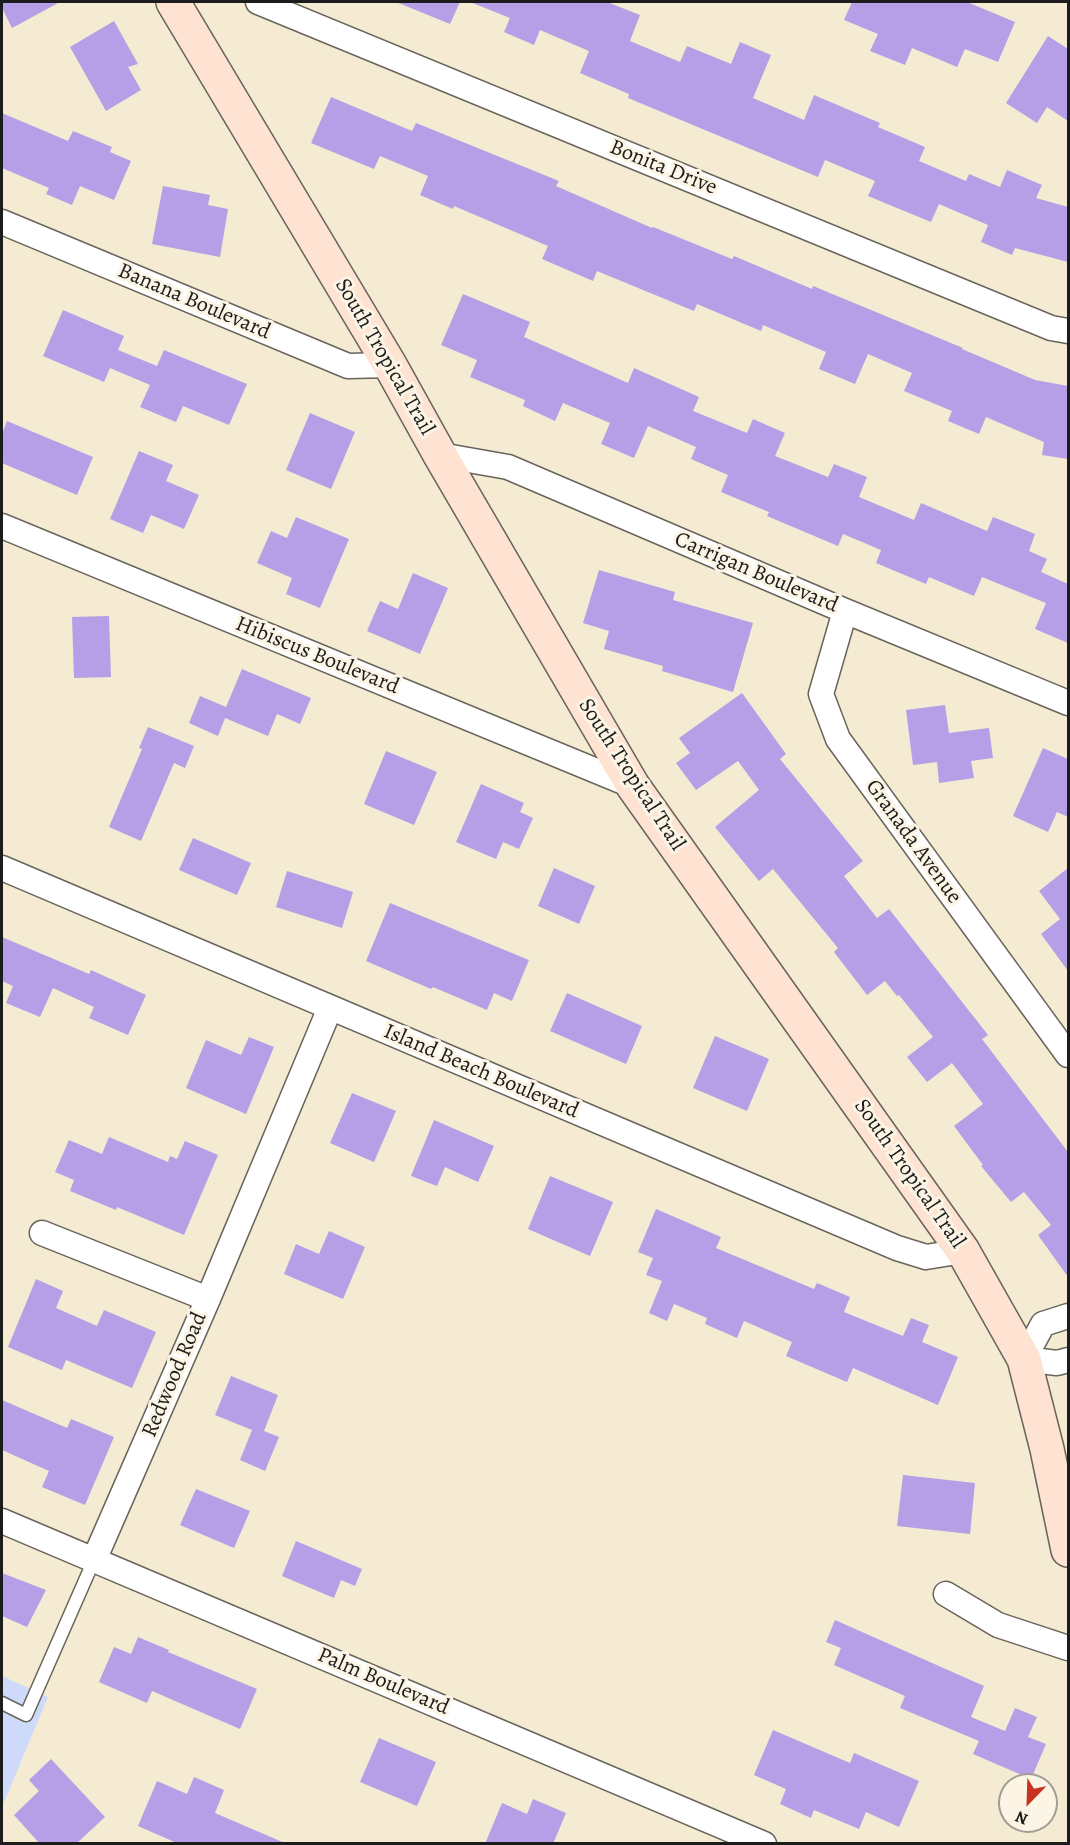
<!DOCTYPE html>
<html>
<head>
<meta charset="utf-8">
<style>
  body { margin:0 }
  #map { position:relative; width:1070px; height:1845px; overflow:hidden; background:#f4ebd2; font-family:Alegreya,serif }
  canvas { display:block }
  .frame { position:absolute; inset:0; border:3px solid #1c1c1c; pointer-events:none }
  .north { position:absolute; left:998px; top:1773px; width:60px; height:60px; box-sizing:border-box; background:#fcf5e5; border:2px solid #a29e95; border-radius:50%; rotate:203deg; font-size:16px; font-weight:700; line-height:24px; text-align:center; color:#1c1c1c }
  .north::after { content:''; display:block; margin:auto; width:21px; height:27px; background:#c8321e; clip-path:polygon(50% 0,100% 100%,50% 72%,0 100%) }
</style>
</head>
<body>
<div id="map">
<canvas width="1070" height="1845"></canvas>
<div class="frame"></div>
<div class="north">N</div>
</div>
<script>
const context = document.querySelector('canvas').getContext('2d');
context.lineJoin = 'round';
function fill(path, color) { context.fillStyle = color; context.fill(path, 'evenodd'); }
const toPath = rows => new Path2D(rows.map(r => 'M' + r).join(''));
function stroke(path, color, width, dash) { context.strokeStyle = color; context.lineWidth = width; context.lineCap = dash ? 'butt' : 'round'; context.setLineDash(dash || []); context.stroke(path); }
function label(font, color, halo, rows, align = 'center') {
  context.font = font + ' Alegreya,serif'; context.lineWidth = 6; context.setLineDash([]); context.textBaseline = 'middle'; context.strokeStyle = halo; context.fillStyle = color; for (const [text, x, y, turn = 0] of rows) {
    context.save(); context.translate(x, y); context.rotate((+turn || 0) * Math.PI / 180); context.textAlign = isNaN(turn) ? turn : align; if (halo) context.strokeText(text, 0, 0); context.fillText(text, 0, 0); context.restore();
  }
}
fill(toPath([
  [2,1676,48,1697,2,1807]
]), '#cedafa');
fill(toPath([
  [2,2,60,2,12,28,2,8],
  [396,2,460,2,450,24],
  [470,2,607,2,640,15,630,41,680,62,687,46,731,64,740,42,771,55,753,98,804,120,814,95,880,123,878,127,925,147,919,161,966,181,969,174,1000,187,1007,170,1042,185,1036,198,1068,207,1068,262,1015,248,1012,255,981,242,988,225,939,204,931,222,868,196,875,181,825,160,818,177,628,98,629,94,580,73,589,51,540,30,534,45,504,32,510,18],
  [852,2,967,2,1015,22,998,62,965,49,957,67,912,48,905,65,870,51,878,34,844,20],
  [114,21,138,64,128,67,141,90,106,111,70,47],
  [1048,36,1068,49,1068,121,1047,107,1037,123,1006,103],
  [331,97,412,131,416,123,559,181,556,186,652,228,653,227,732,259,734,256,812,289,813,286,963,348,962,349,1035,380,1068,386,1068,459,1042,455,1044,442,986,417,979,434,948,421,952,411,904,391,912,373,868,354,855,384,819,369,826,352,763,325,761,331,697,304,694,311,597,271,593,281,542,259,548,246,454,206,453,209,420,195,428,176,380,156,374,169,311,143],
  [2,113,68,141,73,131,112,147,110,152,131,161,114,200,80,186,72,205,46,194,49,188,2,168],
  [163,186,210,195,208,205,228,209,220,257,152,244],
  [463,294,530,322,524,337,628,383,634,368,699,397,693,411,747,433,753,419,785,433,775,456,828,477,834,464,867,477,859,497,914,520,921,503,987,531,993,517,1035,534,1029,551,1047,559,1041,572,1068,584,1068,643,1035,629,1046,603,982,577,974,596,929,577,926,584,876,563,881,550,843,534,838,546,767,516,769,512,721,492,728,475,691,459,696,447,648,426,634,458,601,444,610,423,563,403,555,421,523,406,525,400,470,377,477,360,441,345],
  [63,310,124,336,118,350,157,366,164,350,247,384,229,425,183,406,176,422,140,407,150,385,110,368,104,382,43,356],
  [310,413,355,432,331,489,286,470],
  [7,421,93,457,77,495,2,463,2,434],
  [139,451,173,465,166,481,199,495,184,529,151,515,143,533,110,519],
  [296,517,349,539,320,608,286,594,292,578,257,563,271,531,287,538],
  [599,570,675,592,673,600,753,623,733,692,662,671,663,666,604,649,609,631,583,623],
  [413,573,448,588,420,654,367,631,380,601,398,609],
  [109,616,111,677,74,678,72,617],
  [242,669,311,698,300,724,277,714,268,736,225,718,218,736,189,723,200,696,226,707],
  [742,693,786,754,780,759,863,861,844,876,877,918,889,909,988,1035,982,1039,1068,1152,1068,1277,1038,1235,1051,1225,1024,1192,1011,1202,981,1166,983,1165,954,1126,983,1104,952,1063,927,1082,907,1057,933,1037,899,995,897,996,885,981,867,995,834,952,838,948,773,869,759,881,715,827,759,790,738,761,696,790,676,763,690,753,679,738],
  [945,705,949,733,989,728,993,758,971,761,974,778,939,783,937,762,913,765,906,710],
  [148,727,194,746,185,768,174,763,141,841,109,827,142,749,139,748],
  [1043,748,1068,759,1068,817,1057,812,1048,832,1013,816],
  [386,751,437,772,414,825,364,804],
  [481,784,524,803,520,812,533,818,519,849,503,842,496,859,456,842],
  [193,838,251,863,237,895,179,870],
  [554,868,595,886,579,924,538,906],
  [1068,868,1068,971,1041,934,1060,919,1039,891],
  [287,871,353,892,342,928,276,907],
  [390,903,529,960,512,1001,494,993,487,1010,433,987,431,989,366,961],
  [2,937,89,974,91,970,146,995,128,1035,89,1018,94,1007,53,988,40,1017,6,1003,13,986,2,981],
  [567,993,642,1026,626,1064,550,1031],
  [715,1036,769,1059,747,1111,693,1088],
  [249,1037,274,1047,246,1114,186,1088,206,1040,241,1055],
  [352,1093,396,1111,374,1162,330,1143],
  [434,1120,494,1146,478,1182,445,1167,437,1186,411,1176],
  [109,1137,168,1162,170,1156,177,1159,185,1141,218,1155,184,1235,117,1207,116,1210,70,1191,74,1180,55,1172,69,1140,102,1154],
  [550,1176,613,1202,590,1256,528,1229],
  [656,1209,721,1237,716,1248,814,1289,817,1283,850,1297,844,1312,903,1336,911,1318,929,1325,922,1342,958,1357,938,1405,853,1368,847,1382,786,1356,792,1342,744,1321,737,1338,705,1324,707,1318,674,1304,667,1321,649,1313,662,1281,646,1275,653,1258,638,1252],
  [329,1231,365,1247,343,1299,284,1274,296,1244,319,1254],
  [36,1279,63,1291,56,1308,97,1326,104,1310,156,1332,132,1388,66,1360,62,1370,8,1347],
  [231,1376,278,1395,264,1431,279,1437,265,1471,240,1460,252,1430,215,1415],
  [2,1400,67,1428,71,1419,114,1437,85,1505,42,1487,49,1471,2,1450],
  [903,1475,975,1483,970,1534,897,1526],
  [196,1489,250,1511,234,1548,180,1525],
  [296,1541,362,1569,355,1586,341,1580,334,1598,282,1576],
  [2,1573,46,1590,27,1627,2,1616],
  [835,1620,984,1686,971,1717,1005,1731,1015,1708,1037,1717,1028,1737,1046,1744,1031,1779,973,1754,979,1741,900,1708,905,1696,834,1665,841,1648,826,1642],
  [138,1637,169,1650,168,1652,257,1689,240,1729,152,1691,147,1703,99,1682,114,1647,131,1654],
  [773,1730,850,1763,854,1753,919,1781,899,1827,866,1812,859,1829,814,1810,811,1818,780,1804,786,1789,754,1775],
  [379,1738,436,1762,417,1806,360,1782],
  [51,1759,105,1817,76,1844,40,1844,14,1815,39,1791,29,1780],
  [194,1777,224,1790,215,1813,287,1844,179,1844,138,1826,157,1781,187,1794],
  [533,1799,566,1813,553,1844,485,1844,502,1803,527,1814]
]), '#b69fe6');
const lane = toPath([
  [2,1703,26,1715,94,1560]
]);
const street = toPath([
  [258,2,1051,328,1068,331],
  [2,222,348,366,390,365],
  [440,455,508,467,845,611,1068,703],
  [2,526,633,786],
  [845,611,821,694,838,739,1068,1055],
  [2,868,897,1248,926,1257,963,1251],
  [42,1233,208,1299],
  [1068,1316,1043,1324,1024,1359,1057,1363,1068,1360],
  [2,1521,764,1844],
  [94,1560,208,1299,330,1008],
  [946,1594,998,1625,1068,1648]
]);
const secondary = toPath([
  [173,2,390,365,440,455,633,786,963,1251,1024,1359,1047,1449,1068,1550]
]);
stroke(lane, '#68645c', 15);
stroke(street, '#68645c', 27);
stroke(secondary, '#68645c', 36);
stroke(lane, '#fff', 12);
stroke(street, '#fff', 24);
stroke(secondary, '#fee3d2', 33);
label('22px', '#1c1c1c', '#fcf5e5', [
  ["Bonita Drive",663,168,22],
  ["Banana Boulevard",194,302,23],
  ["South Tropical Trail",384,357,60],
  ["Carrigan Boulevard",756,573,23],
  ["Hibiscus Boulevard",317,656,22],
  ["South Tropical Trail",631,775,57],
  ["Granada Avenue",913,842,54],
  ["Island Beach Boulevard",481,1072,23],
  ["South Tropical Trail",909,1174,55],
  ["Redwood Road",175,1375,-67],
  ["Palm Boulevard",383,1682,23]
]);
</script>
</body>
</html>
